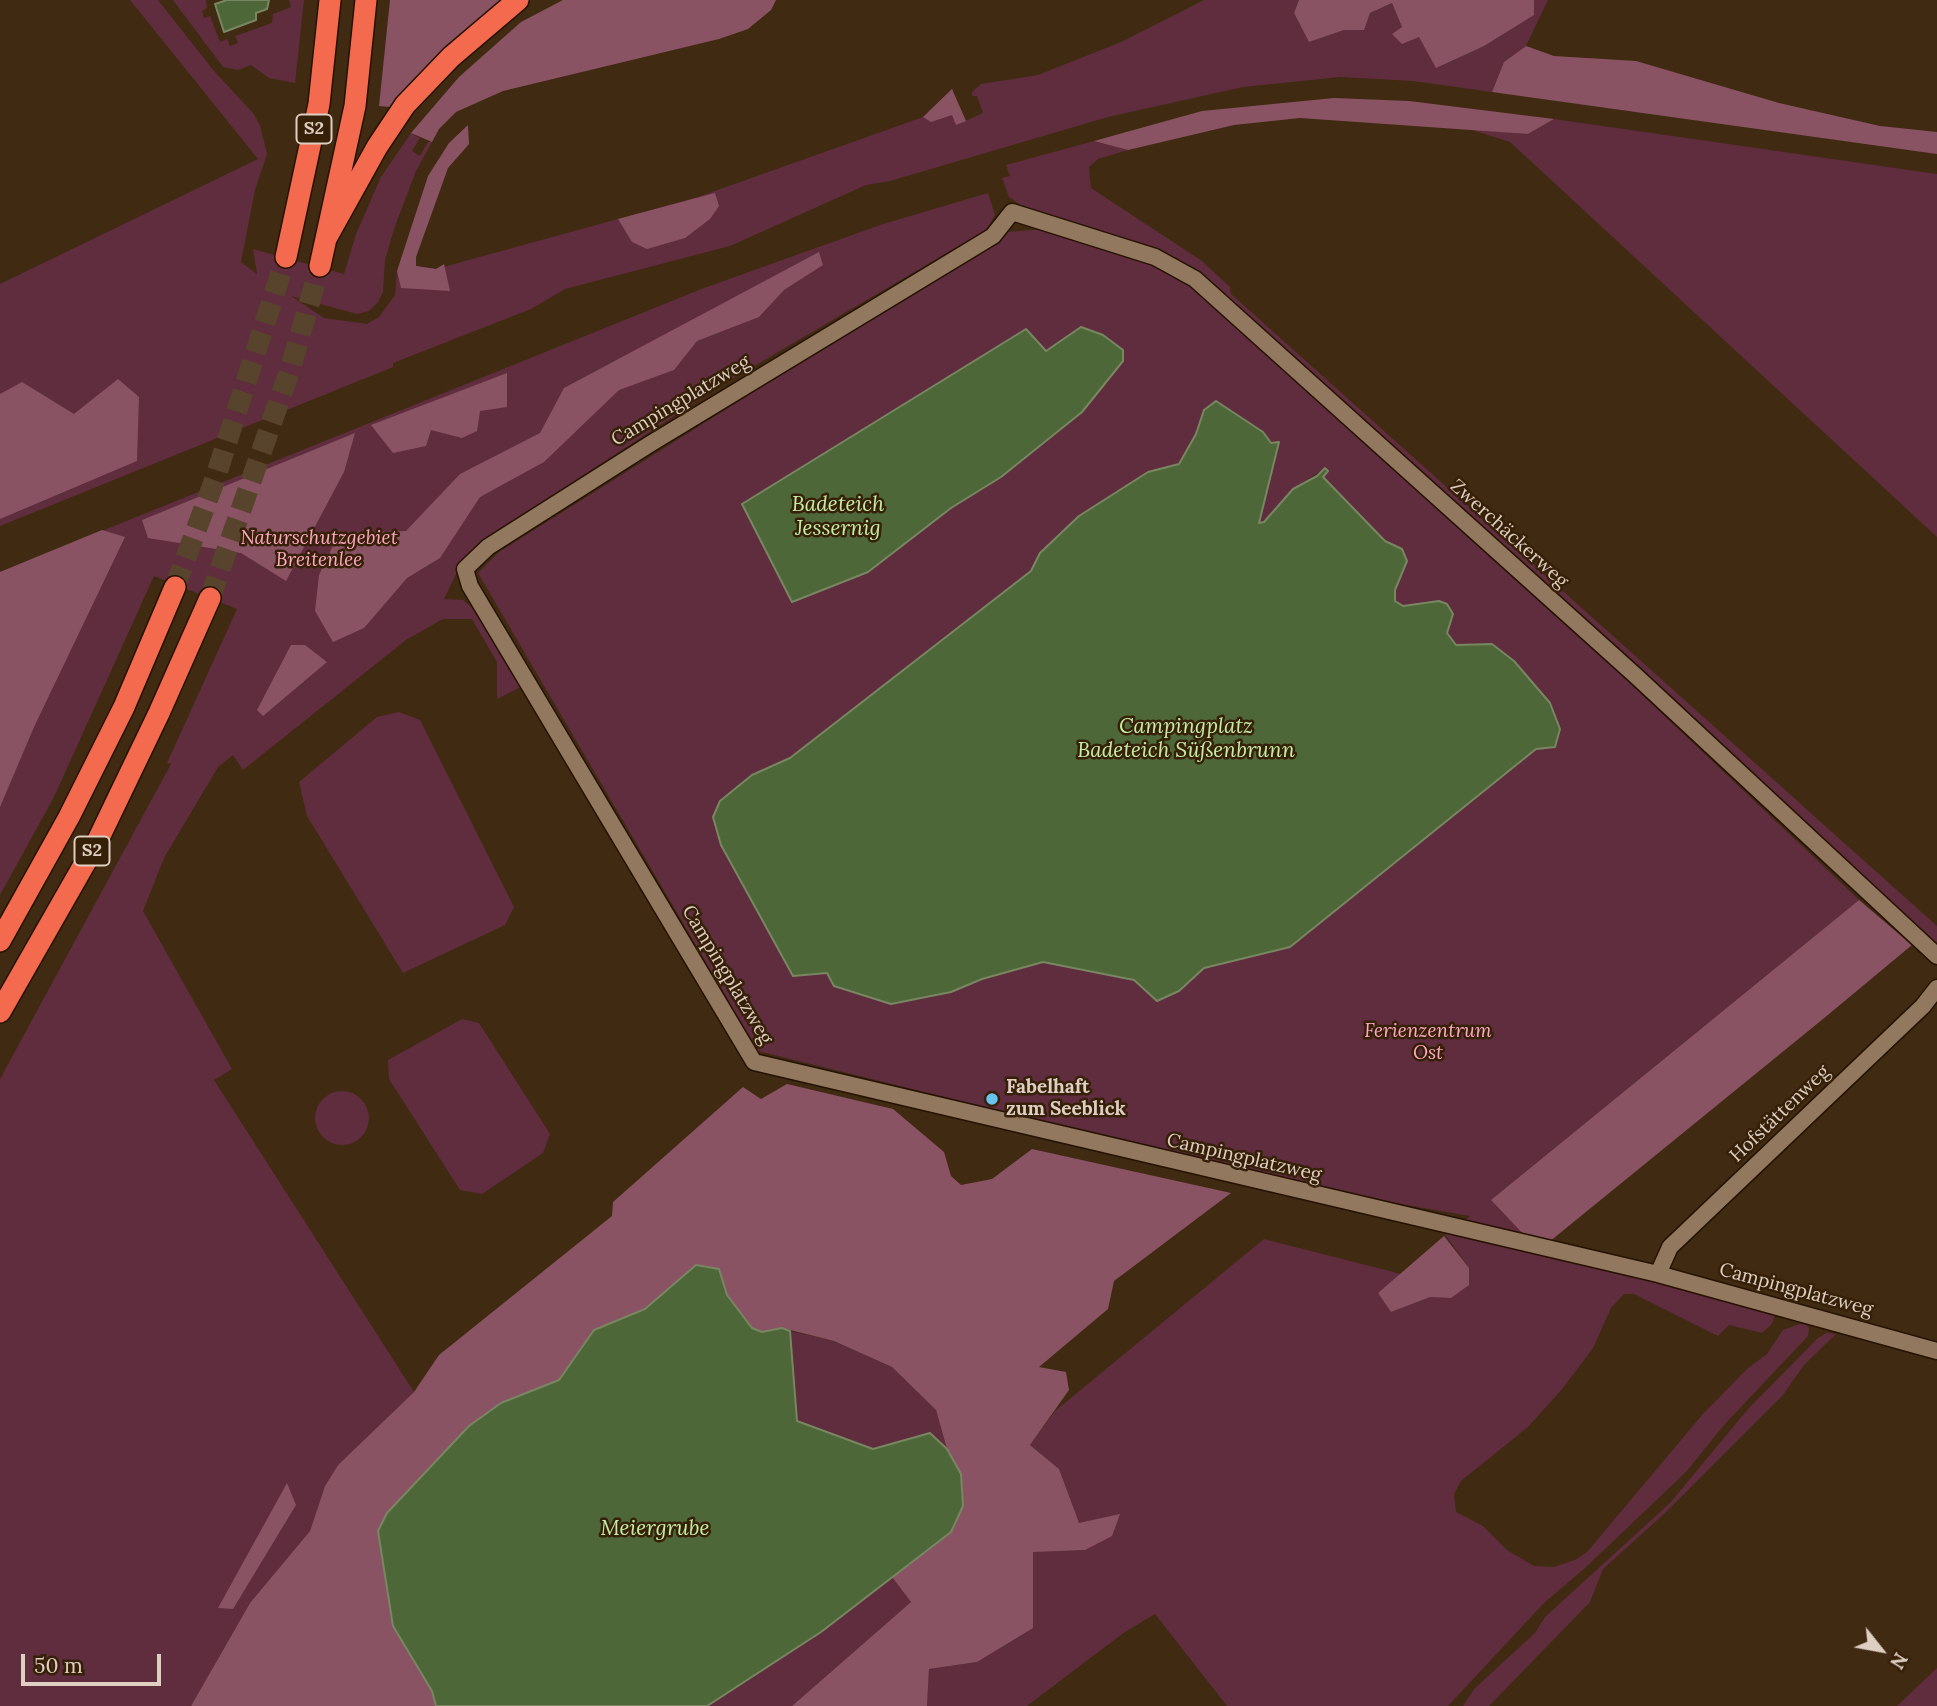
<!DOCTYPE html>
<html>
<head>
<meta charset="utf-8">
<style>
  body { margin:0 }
  #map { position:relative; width:1937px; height:1706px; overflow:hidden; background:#402a12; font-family:Lora,serif }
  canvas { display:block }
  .north { position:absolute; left:1846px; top:1615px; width:70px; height:70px; -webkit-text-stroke:5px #362008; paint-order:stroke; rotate:121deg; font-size:19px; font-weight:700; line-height:28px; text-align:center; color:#decfc2 }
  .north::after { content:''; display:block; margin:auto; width:24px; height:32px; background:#decfc2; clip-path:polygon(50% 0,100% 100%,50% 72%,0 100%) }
  .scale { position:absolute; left:21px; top:1654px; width:140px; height:32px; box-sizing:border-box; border:4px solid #decfc2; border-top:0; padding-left:9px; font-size:21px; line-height:24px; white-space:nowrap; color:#decfc2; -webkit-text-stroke:5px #362008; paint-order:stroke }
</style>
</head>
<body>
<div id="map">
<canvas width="1937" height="1706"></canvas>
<div class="north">N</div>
<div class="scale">50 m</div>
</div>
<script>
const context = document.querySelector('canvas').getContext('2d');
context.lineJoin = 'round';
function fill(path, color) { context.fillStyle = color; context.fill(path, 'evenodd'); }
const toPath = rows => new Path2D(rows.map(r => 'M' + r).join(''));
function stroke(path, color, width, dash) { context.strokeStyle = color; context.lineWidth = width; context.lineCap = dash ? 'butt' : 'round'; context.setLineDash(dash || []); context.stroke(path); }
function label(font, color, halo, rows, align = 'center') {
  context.font = font + ' Lora,serif'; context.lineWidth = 5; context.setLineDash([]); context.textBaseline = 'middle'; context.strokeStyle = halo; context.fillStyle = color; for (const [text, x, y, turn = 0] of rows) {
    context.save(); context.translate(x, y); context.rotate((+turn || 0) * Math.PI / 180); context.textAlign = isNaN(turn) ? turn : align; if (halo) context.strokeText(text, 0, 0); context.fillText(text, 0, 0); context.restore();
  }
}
fill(toPath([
  [130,0,158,0,214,71,253,113,260,125,267,154,255,190,241,262,257,274,253,249,344,274,356,234,381,177,411,133,420,138,412,151,420,156,428,142,432,142,416,171,394,229,385,260,383,292,378,302,369,311,357,314,291,296,324,318,367,324,379,317,395,295,397,271,416,266,436,269,698,197,923,117,952,89,963,122,983,113,977,96,972,96,972,92,981,84,1038,75,1121,42,1204,0,1299,0,1294,13,1309,42,1344,30,1363,30,1370,13,1392,3,1402,27,1393,35,1418,36,1534,15,1534,0,1548,0,1526,46,1504,62,1492,92,1413,81,1340,77,1243,87,1108,117,890,181,866,185,730,246,565,289,531,309,393,363,393,367,0,526,0,284,258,159],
  [173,0,206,0,207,8,202,11,204,18,210,16,220,42,227,39,230,46,238,43,235,36,272,23,273,14,291,7,289,0,304,0,295,83,269,78,251,65,238,70,223,67],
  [1554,119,1937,174,1937,537,1510,142,1469,129,1528,134],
  [1094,141,1128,150,1098,159,1089,167,1091,188,1202,261,1230,287,1231,294,1937,926,1937,943,1929,940,1742,763,1205,277,1191,266,1156,248,1030,211,1009,197,1002,178,1010,176,1006,165],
  [988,193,995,215,986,230,720,386,527,512,461,564,444,599,463,600,481,615,523,686,497,699,497,662,472,619,443,619,406,640,243,770,233,755,218,767,164,858,143,911,232,1069,214,1080,414,1392,338,1465,325,1486,310,1531,250,1603,191,1706,0,1706,0,1079,171,764,167,763,237,609,154,576,54,797,0,895,0,572,704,288,883,224],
  [1045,229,1158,267,1193,288,1501,561,1859,900,1491,1200,1525,1236,1463,1223,1470,1216,1326,1191,758,1051,478,573,499,552,1008,232],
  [1081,328,1103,335,1123,350,1082,412,1001,477,951,508,1026,329,1046,351],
  [1216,401,1263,432,1271,444,1278,442,1259,523,1264,522,1293,489,1325,468,1328,471,1323,477,1385,541,1402,550,1407,561,1395,590,1395,601,1403,606,1439,601,1453,614,1447,633,1456,646,1492,644,1514,661,1555,747,1536,749,1291,947,1204,968,1179,991,1158,1001,1134,980,1043,962,982,979,951,992,891,1004,834,986,752,775,790,758,1031,571,1040,553,1148,472,1179,464,1196,434,1204,410],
  [399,712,420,720,514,907,505,925,403,973,307,816,299,782,377,717],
  [462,1019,479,1023,550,1134,543,1153,482,1194,460,1190,389,1079,388,1060],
  '315 1118a27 27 0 1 1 54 0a27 27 0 1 1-54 0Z',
  [1444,1233,1623,1273,1775,1314,1772,1324,1762,1333,1729,1325,1718,1336,1634,1294,1624,1294,1611,1308,1593,1348,1563,1388,1528,1427,1461,1481,1454,1494,1456,1512,1483,1526,1507,1550,1534,1566,1554,1567,1575,1560,1587,1552,1702,1415,1748,1368,1767,1354,1783,1330,1803,1323,1809,1327,1808,1336,1724,1425,1686,1472,1585,1568,1544,1603,1448,1706,1227,1706,1155,1614,1122,1634,1027,1706,927,1706,929,1669,977,1662,1033,1551,1085,1550,1059,1469,1030,1445,1055,1411,1264,1239,1401,1274,1378,1293,1391,1312,1430,1296,1451,1298,1469,1268],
  [790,1331,834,1341,892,1367,936,1410,947,1449,930,1433,873,1449,796,1421],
  [1826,1333,1836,1334,1804,1365,1783,1395,1665,1513,1603,1569,1590,1602,1489,1706,1463,1706,1474,1689,1535,1633,1545,1617,1670,1503,1748,1409,1817,1339],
  [892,1577,911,1602,792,1706,707,1706,821,1632],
  [1937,1668,1937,1706,1897,1706]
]), '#5f2d3e');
fill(toPath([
  [390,0,507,0,478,24,474,23,390,107,379,106],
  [563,0,776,0,771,10,748,29,719,39,503,91,456,112,439,129,432,142,411,133,459,77,521,22],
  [1299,0,1534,0,1534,15,1484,46,1436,68,1419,37,1402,44,1392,34,1402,27,1392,3,1370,13,1364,30,1344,30,1309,42,1294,13],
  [1526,46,1554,56,1636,61,1779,103,1880,126,1937,132,1937,154,1492,92,1504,62],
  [952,89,966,121,956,125,952,115,931,122,923,117],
  [1334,98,1409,101,1554,119,1528,134,1300,118,1234,125,1128,150,1094,141,1202,111],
  [468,125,469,144,448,168,416,257,416,266,436,269,444,264,450,291,401,288,397,271,428,176,449,143],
  [715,193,719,206,710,219,685,238,647,249,632,242,618,219],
  [819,252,823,265,784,290,759,317,697,341,674,370,619,390,544,462,480,497,440,558,407,578,364,628,333,642,315,611,319,575,339,533,406,531,460,474,540,433,564,388],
  [507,373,507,407,480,411,477,431,462,438,431,430,426,446,393,453,371,425],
  [118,379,139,397,137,461,0,519,0,394,22,382,74,414],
  [355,433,344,472,286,581,241,553,148,538,142,520],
  [102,530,125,537,34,727,0,807,0,572],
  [291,645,305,645,327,662,263,716,257,710],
  [1859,900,1912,945,1823,1019,1549,1242,1525,1236,1491,1200],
  [787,1084,893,1109,944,1152,951,1176,961,1185,992,1179,1032,1149,1231,1193,1114,1281,1108,1309,1039,1367,1066,1372,1069,1390,1030,1445,1059,1469,1079,1523,1120,1514,1112,1536,1085,1550,1033,1552,1033,1628,977,1662,929,1669,927,1706,792,1706,911,1602,892,1577,951,1532,963,1506,961,1474,947,1449,936,1410,892,1367,834,1341,782,1328,762,1332,752,1328,727,1295,719,1270,696,1265,645,1309,594,1330,559,1380,501,1403,378,1531,393,1626,432,1691,436,1706,191,1706,250,1603,310,1531,325,1486,338,1465,414,1392,439,1355,612,1216,613,1202,743,1087,761,1099],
  [1444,1236,1469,1268,1469,1285,1451,1298,1430,1297,1391,1312,1378,1293],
  [287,1483,296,1505,233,1609,218,1608]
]), '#8a5364');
const water = toPath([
  [227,0,269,0,267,9,256,13,256,20,224,32,215,4,227,0],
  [1081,327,1103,335,1123,350,1123,361,1082,412,1001,477,951,508,868,572,792,602,742,504,1026,329,1046,351,1081,327],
  [1216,401,1263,432,1271,443,1279,442,1259,523,1264,522,1293,489,1317,476,1325,468,1328,471,1323,477,1385,541,1402,549,1407,561,1395,590,1395,601,1403,606,1439,601,1447,604,1453,614,1447,633,1456,645,1492,644,1514,661,1550,703,1560,729,1555,747,1536,749,1290,947,1204,968,1179,991,1157,1001,1134,980,1043,962,982,979,951,992,891,1004,834,986,827,973,793,976,721,845,713,817,720,801,752,775,790,758,1031,571,1040,553,1079,516,1148,472,1179,464,1196,434,1204,410,1216,401],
  [696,1265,719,1269,727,1295,752,1328,762,1332,782,1328,790,1331,797,1421,873,1449,930,1433,947,1449,961,1474,963,1506,951,1532,821,1632,707,1706,436,1706,432,1691,393,1626,378,1531,387,1513,469,1426,501,1403,559,1380,594,1330,645,1309,696,1265]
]);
fill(water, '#4d6738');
stroke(water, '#788661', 2);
stroke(toPath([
  [175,587,215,479,286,257],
  [210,598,289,373,320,266]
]), '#58432c', 21, [21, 10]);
const street = toPath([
  [1937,956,1636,676,1195,279,1155,257,1012,212,993,236,650,444,488,547,465,569,470,586,754,1062,1658,1274,1937,1351],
  [1658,1274,1670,1247,1923,1006,1937,988]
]);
const highway = toPath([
  [327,237,377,147,405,105,451,57,518,0],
  [286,257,319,104,330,0],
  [320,266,355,106,366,0],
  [0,941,69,817,124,707,175,587],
  [0,1012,97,842,159,713,210,598]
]);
stroke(street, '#261200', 19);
stroke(highway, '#261200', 24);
stroke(street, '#92785e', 16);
stroke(highway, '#f46a4e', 21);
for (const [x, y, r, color] of [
  [992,1099,7,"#69c3f1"]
]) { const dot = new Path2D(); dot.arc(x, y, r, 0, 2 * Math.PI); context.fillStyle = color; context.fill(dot); stroke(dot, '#362008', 2.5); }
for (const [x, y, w] of [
  [314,129,35],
  [92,851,35]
]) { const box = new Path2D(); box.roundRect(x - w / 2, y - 14.5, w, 29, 5); context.fillStyle = '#362008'; context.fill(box); stroke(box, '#decfc2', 2); }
label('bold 18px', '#decfc2', null, [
  ["S2",314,129],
  ["S2",92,851]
]);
label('19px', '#decfc2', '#362008', [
  ["Campingplatzweg",681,401,-31],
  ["Zwerchäckerweg",1509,534,42],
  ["Campingplatzweg",727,975,59],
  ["Hofstättenweg",1780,1114,-44],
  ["Campingplatzweg",1244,1158,13],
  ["Campingplatzweg",1796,1290,15]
]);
label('italic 19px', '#ffa8c3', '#362008', [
  ["Naturschutzgebiet",319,539],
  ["Breitenlee",319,561],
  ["Ferienzentrum",1428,1032],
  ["Ost",1428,1054]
]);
label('bold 19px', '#decfc2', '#362008', [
  ["Fabelhaft",1006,1088],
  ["zum Seeblick",1006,1110]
], 'left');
label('italic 21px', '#c3eea4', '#362008', [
  ["Badeteich",838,505],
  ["Jessernig",838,529],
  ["Campingplatz",1186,727],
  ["Badeteich Süßenbrunn",1186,751],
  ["Meiergrube",655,1529]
]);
</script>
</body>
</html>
